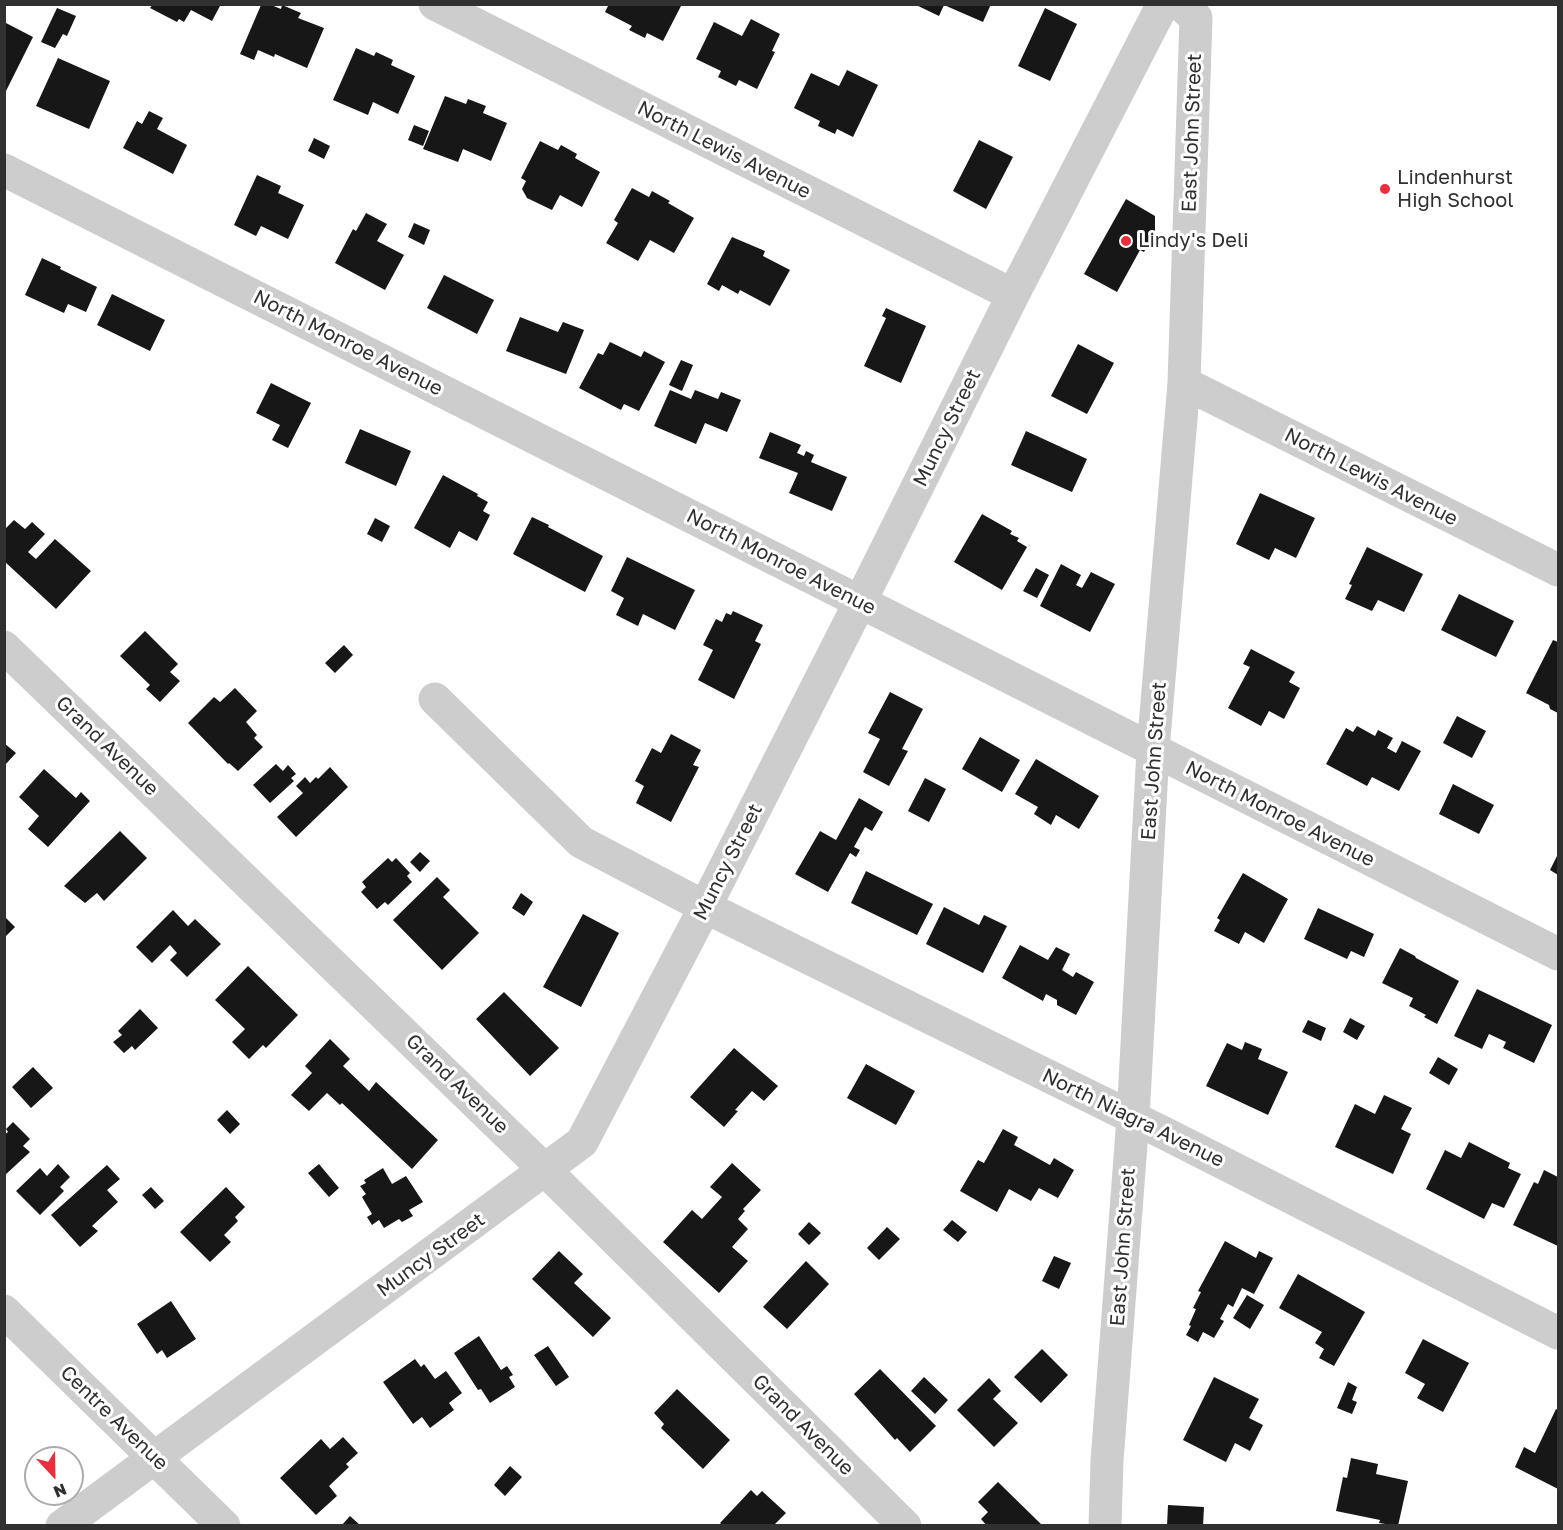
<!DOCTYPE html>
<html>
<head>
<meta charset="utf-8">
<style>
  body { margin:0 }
  #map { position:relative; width:1563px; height:1530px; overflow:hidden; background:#fff; font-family:"Golos Text",sans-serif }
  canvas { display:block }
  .frame { position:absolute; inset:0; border:6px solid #303030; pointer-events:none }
  .north { position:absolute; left:24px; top:1446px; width:60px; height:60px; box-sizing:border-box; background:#fff; border:2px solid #acacac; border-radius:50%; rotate:158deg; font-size:16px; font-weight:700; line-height:24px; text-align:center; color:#303030 }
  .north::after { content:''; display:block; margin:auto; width:21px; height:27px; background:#eb2d3c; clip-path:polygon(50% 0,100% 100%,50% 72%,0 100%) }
</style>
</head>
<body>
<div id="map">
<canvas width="1563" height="1530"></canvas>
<div class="frame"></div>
<div class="north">N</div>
</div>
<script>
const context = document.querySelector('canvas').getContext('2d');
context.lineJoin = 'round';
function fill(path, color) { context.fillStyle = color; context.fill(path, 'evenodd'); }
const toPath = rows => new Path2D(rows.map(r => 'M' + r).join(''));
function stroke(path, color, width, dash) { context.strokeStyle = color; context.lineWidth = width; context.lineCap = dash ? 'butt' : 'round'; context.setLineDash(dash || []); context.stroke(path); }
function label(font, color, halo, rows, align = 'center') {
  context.font = font + ' "Golos Text",sans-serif'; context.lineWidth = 6; context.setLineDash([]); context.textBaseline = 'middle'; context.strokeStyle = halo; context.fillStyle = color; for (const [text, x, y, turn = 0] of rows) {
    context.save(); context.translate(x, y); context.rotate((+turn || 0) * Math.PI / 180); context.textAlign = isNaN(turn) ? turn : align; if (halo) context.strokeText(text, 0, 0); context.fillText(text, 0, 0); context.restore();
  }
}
fill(toPath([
  [153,4,221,4,212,21,191,10,184,22,179,19,177,22,150,8],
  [609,4,682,4,663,41,647,33,645,38,629,30,632,26,605,12],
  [914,4,991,4,983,22,944,5,939,16],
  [261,5,271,5,281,9,282,5,301,13,298,18,324,28,307,68,275,54,274,57,258,50,254,60,240,54],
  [57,8,76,16,67,36,63,34,55,48,41,42],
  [1045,8,1077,24,1050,81,1018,66],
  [751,19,780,34,772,51,775,52,757,89,739,80,736,86,718,77,721,71,696,59,714,22,742,36],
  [4,22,33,37,4,95],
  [356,48,374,56,376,52,393,60,391,65,415,76,398,114,373,102,368,115,333,100],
  [58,58,110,81,89,129,36,106],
  [847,70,878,85,853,137,837,129,835,134,818,126,820,121,794,108,811,73,839,86],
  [445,96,466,104,468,99,486,106,483,113,507,123,491,161,463,149,458,162,423,149],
  [149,111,163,118,157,129,187,145,173,174,123,148,137,121,142,124],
  [414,125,429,131,423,146,408,140],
  [314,138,330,146,324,159,308,151],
  [979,140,1013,157,986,209,953,191],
  [540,141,558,150,561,145,577,154,575,158,600,172,582,207,560,195,552,210,527,198,522,189,526,181,521,178],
  [257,175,281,186,278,193,304,205,288,239,261,226,256,236,234,225],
  [632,188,649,197,652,191,670,201,668,203,694,218,674,253,650,240,638,261,606,243,618,223,614,220],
  [1126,199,1155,216,1155,232,1144,252,1140,250,1117,292,1084,274],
  [366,213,387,224,377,241,404,255,385,290,335,263,353,229,356,231],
  [414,223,430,230,424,245,408,237],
  [732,237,765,251,763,256,790,270,770,306,740,290,738,294,722,285,719,291,707,284],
  [42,258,61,267,60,269,97,287,86,312,68,304,64,313,25,295],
  [444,275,494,300,477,334,427,308],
  [112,294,165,320,150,351,97,325],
  [886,308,926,326,901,383,864,366,886,318,882,316],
  [520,317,558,332,563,322,584,330,566,374,506,351],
  [610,342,641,357,644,351,665,362,639,411,624,404,621,410,579,388,598,353,603,355],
  [1078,344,1114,363,1087,414,1051,396],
  [681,360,693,365,682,391,669,385],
  [271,383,311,403,288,448,272,440,280,425,256,413],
  [670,390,691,399,695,390,718,399,721,392,741,400,727,432,705,423,696,444,654,426],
  [360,429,411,451,396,486,345,463],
  [1026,431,1087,459,1072,492,1011,465],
  [770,432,801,445,797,453,804,456,806,451,814,455,811,462,847,477,832,511,789,493,798,473,759,458],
  [443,475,478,494,477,496,488,502,483,511,490,515,477,541,459,531,450,548,414,528],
  [1260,493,1315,518,1296,558,1275,548,1269,560,1236,544],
  [982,514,1012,531,1010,534,1019,538,1017,541,1027,547,1002,590,954,562],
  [532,517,549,525,548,527,603,556,585,592,513,554],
  [375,518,390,526,382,542,367,534],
  [14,520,25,529,32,522,45,534,28,552,36,559,55,539,91,571,56,609,4,561,4,530],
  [1367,547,1423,574,1404,612,1378,600,1372,611,1345,599,1352,585,1349,584],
  [627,557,695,590,675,630,643,614,638,626,616,615,624,598,611,591],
  [1061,564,1081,575,1076,585,1082,588,1091,572,1115,584,1090,632,1040,606],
  [1036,568,1049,575,1037,598,1023,591],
  [1459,594,1514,621,1496,657,1441,630],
  [733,611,763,625,755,641,761,644,734,699,698,680,713,650,703,645,716,619,722,622,726,613,731,615],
  [145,631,178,664,170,672,180,681,160,702,146,689,150,685,120,656],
  [1553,640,1558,642,1558,713,1550,709,1549,705,1526,693],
  [344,645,353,655,335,673,325,663],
  [1251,649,1295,672,1289,682,1300,688,1284,719,1269,711,1261,726,1228,708,1250,667,1243,664],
  [235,688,257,711,246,722,257,735,254,738,263,747,238,771,229,763,228,764,188,723,214,697,220,702],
  [890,692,923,709,902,749,908,751,889,786,863,772,880,739,868,733],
  [1457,716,1486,731,1472,758,1443,743],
  [1357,726,1375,736,1378,730,1393,738,1387,748,1396,753,1402,741,1421,751,1399,791,1372,777,1367,786,1326,764,1346,728,1353,732],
  [671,734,701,750,693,765,699,767,671,822,636,803,644,786,635,781,652,748,661,753],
  [980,737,1020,760,1002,792,962,769],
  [4,743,16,753,4,766],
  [1036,759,1099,796,1079,829,1056,815,1051,825,1034,814,1038,807,1015,794],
  [276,764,283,771,288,765,296,774,291,778,294,781,270,803,253,785],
  [330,767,348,787,296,837,277,817,303,793,296,786,305,777,310,783,316,777,318,779],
  [44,769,76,798,81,792,90,801,48,847,28,829,39,816,19,797],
  [925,778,946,789,929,822,908,811],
  [1453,784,1494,805,1479,834,1439,814],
  [859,798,883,812,872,831,865,827,854,847,860,850,856,857,850,853,828,892,795,874,820,831,836,840],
  [120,831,147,858,104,901,97,893,85,903,64,886],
  [420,852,430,861,420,872,410,862],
  [1558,854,1558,875,1550,870],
  [388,858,392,862,396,858,410,873,407,876,412,882,388,905,385,902,377,909,361,892,366,887,362,882],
  [866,871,933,904,917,935,851,903],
  [1243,873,1288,899,1264,943,1245,932,1239,944,1214,931,1220,920,1217,918],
  [437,877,450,890,443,897,479,933,442,970,393,920],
  [521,893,533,902,524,916,512,908],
  [944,907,979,925,984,915,1007,926,983,973,926,944],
  [1318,908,1374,934,1364,957,1351,951,1347,959,1304,939],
  [173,910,188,926,195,919,221,944,187,977,170,960,177,953,170,945,152,963,136,947],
  [583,914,619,933,581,1007,543,987],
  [6,918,15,927,4,938,4,919],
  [1020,945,1048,960,1056,947,1070,954,1062,970,1073,977,1076,972,1094,982,1076,1015,1057,1005,1057,1000,1046,994,1043,1001,1002,978],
  [1400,948,1415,956,1416,958,1459,981,1437,1024,1424,1017,1426,1015,1409,1006,1413,998,1382,983],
  [248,966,298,1015,266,1048,263,1045,249,1059,232,1042,245,1029,215,1000],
  [1477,989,1552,1025,1534,1063,1503,1048,1506,1042,1489,1034,1482,1049,1454,1036],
  [504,992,559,1048,530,1076,476,1019],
  [140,1009,158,1028,135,1050,132,1046,124,1053,113,1042,122,1035,118,1031],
  [1350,1018,1365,1026,1357,1040,1343,1032],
  [1308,1020,1326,1028,1321,1041,1302,1032],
  [330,1039,350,1059,343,1066,369,1091,376,1082,438,1140,412,1169,342,1103,340,1105,327,1093,309,1111,291,1095,312,1073,305,1066],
  [1245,1042,1262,1049,1258,1059,1288,1072,1268,1115,1206,1086,1227,1043,1242,1050],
  [734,1048,778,1086,764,1101,752,1091,735,1110,738,1111,724,1127,690,1097],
  [1438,1057,1458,1069,1449,1085,1429,1073],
  [866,1064,915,1091,896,1125,847,1098],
  [33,1067,53,1088,31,1108,12,1087],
  [1384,1095,1412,1108,1401,1129,1411,1134,1393,1174,1335,1147,1355,1104,1375,1114],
  [227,1110,240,1124,230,1134,217,1120],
  [13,1122,30,1139,23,1146,30,1152,4,1176,4,1135,8,1132,6,1129],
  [1003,1129,1018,1137,1014,1145,1050,1165,1054,1158,1074,1170,1058,1198,1039,1188,1031,1201,1009,1189,997,1212,960,1191,978,1160,984,1163],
  [1469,1142,1510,1163,1508,1168,1521,1174,1504,1208,1492,1203,1484,1219,1426,1189,1445,1150,1461,1158],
  [732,1163,761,1190,743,1209,745,1211,738,1219,748,1229,732,1247,748,1261,719,1293,663,1242,692,1210,702,1219,722,1197,710,1187],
  [58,1164,70,1177,60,1187,64,1191,40,1215,16,1191,40,1168,47,1176],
  [319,1164,339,1188,329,1197,308,1173],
  [107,1165,120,1179,107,1190,118,1202,92,1226,98,1231,80,1247,51,1215],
  [383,1168,392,1184,406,1176,423,1202,409,1210,413,1216,402,1222,399,1219,384,1228,379,1220,372,1225,367,1217,372,1214,362,1197,366,1194,360,1186,366,1183,364,1180],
  [1544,1170,1558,1177,1558,1246,1513,1225,1534,1182,1538,1184],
  [151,1187,164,1201,155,1209,142,1195],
  [226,1187,245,1207,235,1217,238,1221,224,1235,231,1242,210,1262,180,1232],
  [952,1220,967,1232,958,1242,943,1230],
  [809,1222,821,1233,809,1245,798,1234],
  [887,1227,900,1239,879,1260,867,1248],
  [1225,1241,1256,1258,1259,1251,1273,1258,1254,1294,1242,1288,1233,1307,1228,1304,1220,1319,1224,1321,1214,1338,1203,1332,1198,1342,1186,1335,1191,1326,1189,1325,1196,1309,1193,1308,1201,1292,1198,1291],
  [559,1251,583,1274,574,1283,611,1318,593,1337,532,1279],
  [1054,1256,1071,1263,1059,1289,1042,1281],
  [806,1261,829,1284,787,1329,763,1307],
  [1298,1274,1365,1312,1334,1366,1319,1358,1324,1349,1315,1343,1322,1332,1279,1308],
  [1247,1295,1264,1305,1250,1329,1233,1318],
  [171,1301,196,1339,167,1358,162,1350,157,1354,137,1324],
  [479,1336,501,1370,507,1366,513,1375,509,1377,515,1387,490,1403,481,1389,478,1390,454,1353],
  [1423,1339,1469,1363,1443,1412,1417,1398,1425,1384,1405,1373],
  [548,1346,569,1377,556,1386,534,1355],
  [1042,1349,1068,1375,1041,1403,1014,1377],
  [415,1359,421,1367,424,1364,435,1379,446,1371,462,1393,449,1403,454,1410,430,1428,422,1417,413,1424,383,1382],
  [880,1369,936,1426,910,1452,897,1438,895,1440,854,1394],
  [924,1377,948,1400,935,1414,911,1391],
  [1214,1377,1259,1399,1249,1418,1263,1425,1250,1451,1235,1443,1226,1462,1183,1440],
  [989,1378,1001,1391,993,1399,1018,1423,994,1447,957,1410],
  [1348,1382,1357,1387,1352,1400,1357,1402,1352,1414,1337,1408],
  [677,1389,730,1440,703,1469,661,1428,664,1424,654,1413],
  [1556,1409,1558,1410,1558,1489,1515,1467,1524,1447,1535,1453],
  [343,1437,358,1453,346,1464,349,1467,329,1486,337,1496,316,1515,280,1478,321,1439,330,1449],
  [1351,1458,1378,1464,1376,1474,1408,1481,1398,1526,1379,1523,1380,1520,1336,1511,1343,1477,1347,1478],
  [510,1466,522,1477,505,1496,494,1485],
  [998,1482,1043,1526,987,1526,981,1519,988,1512,978,1502],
  [751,1490,757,1496,762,1491,786,1513,773,1526,723,1526,720,1523],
  [1168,1505,1204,1507,1203,1526,1167,1526],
  [350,1516,361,1526,341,1526]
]), '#171717');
stroke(toPath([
  [435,4,1013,295],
  [4,170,1558,954],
  [1184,383,1558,570],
  [4,647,545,1170,905,1526],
  [435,699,581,842,705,907,1166,1134,1558,1333],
  [4,1311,224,1526],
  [62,1526,582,1142,705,907,860,602,1013,295,1163,4],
  [1105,1526,1107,1461,1133,1118,1153,750,1184,383,1196,18,1180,4]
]), '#cdcdcd', 33);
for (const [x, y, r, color] of [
  [1385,189,6,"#eb2d3c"],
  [1126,241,6,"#eb2d3c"]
]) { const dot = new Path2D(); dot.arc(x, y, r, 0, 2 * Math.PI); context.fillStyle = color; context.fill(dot); stroke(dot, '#fff', 2); }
label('20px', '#303030', '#fff', [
  ["East John Street",1192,133,-88],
  ["North Lewis Avenue",724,150,27],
  ["North Monroe Avenue",348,343,27],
  ["Muncy Street",947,428,-64],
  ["North Lewis Avenue",1371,477,27],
  ["North Monroe Avenue",781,562,27],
  ["Grand Avenue",107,746,44],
  ["East John Street",1154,761,-86],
  ["North Monroe Avenue",1280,814,27],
  ["Muncy Street",728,862,-63],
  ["Grand Avenue",457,1084,44],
  ["North Niagra Avenue",1133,1118,26],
  ["East John Street",1123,1247,-86],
  ["Muncy Street",431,1255,-36],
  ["Centre Avenue",114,1418,44],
  ["Grand Avenue",803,1425,45]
]);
label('20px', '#303030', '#fff', [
  ["Lindenhurst",1397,178],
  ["High School",1397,201],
  ["Lindy's Deli",1138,241]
], 'left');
</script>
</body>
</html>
